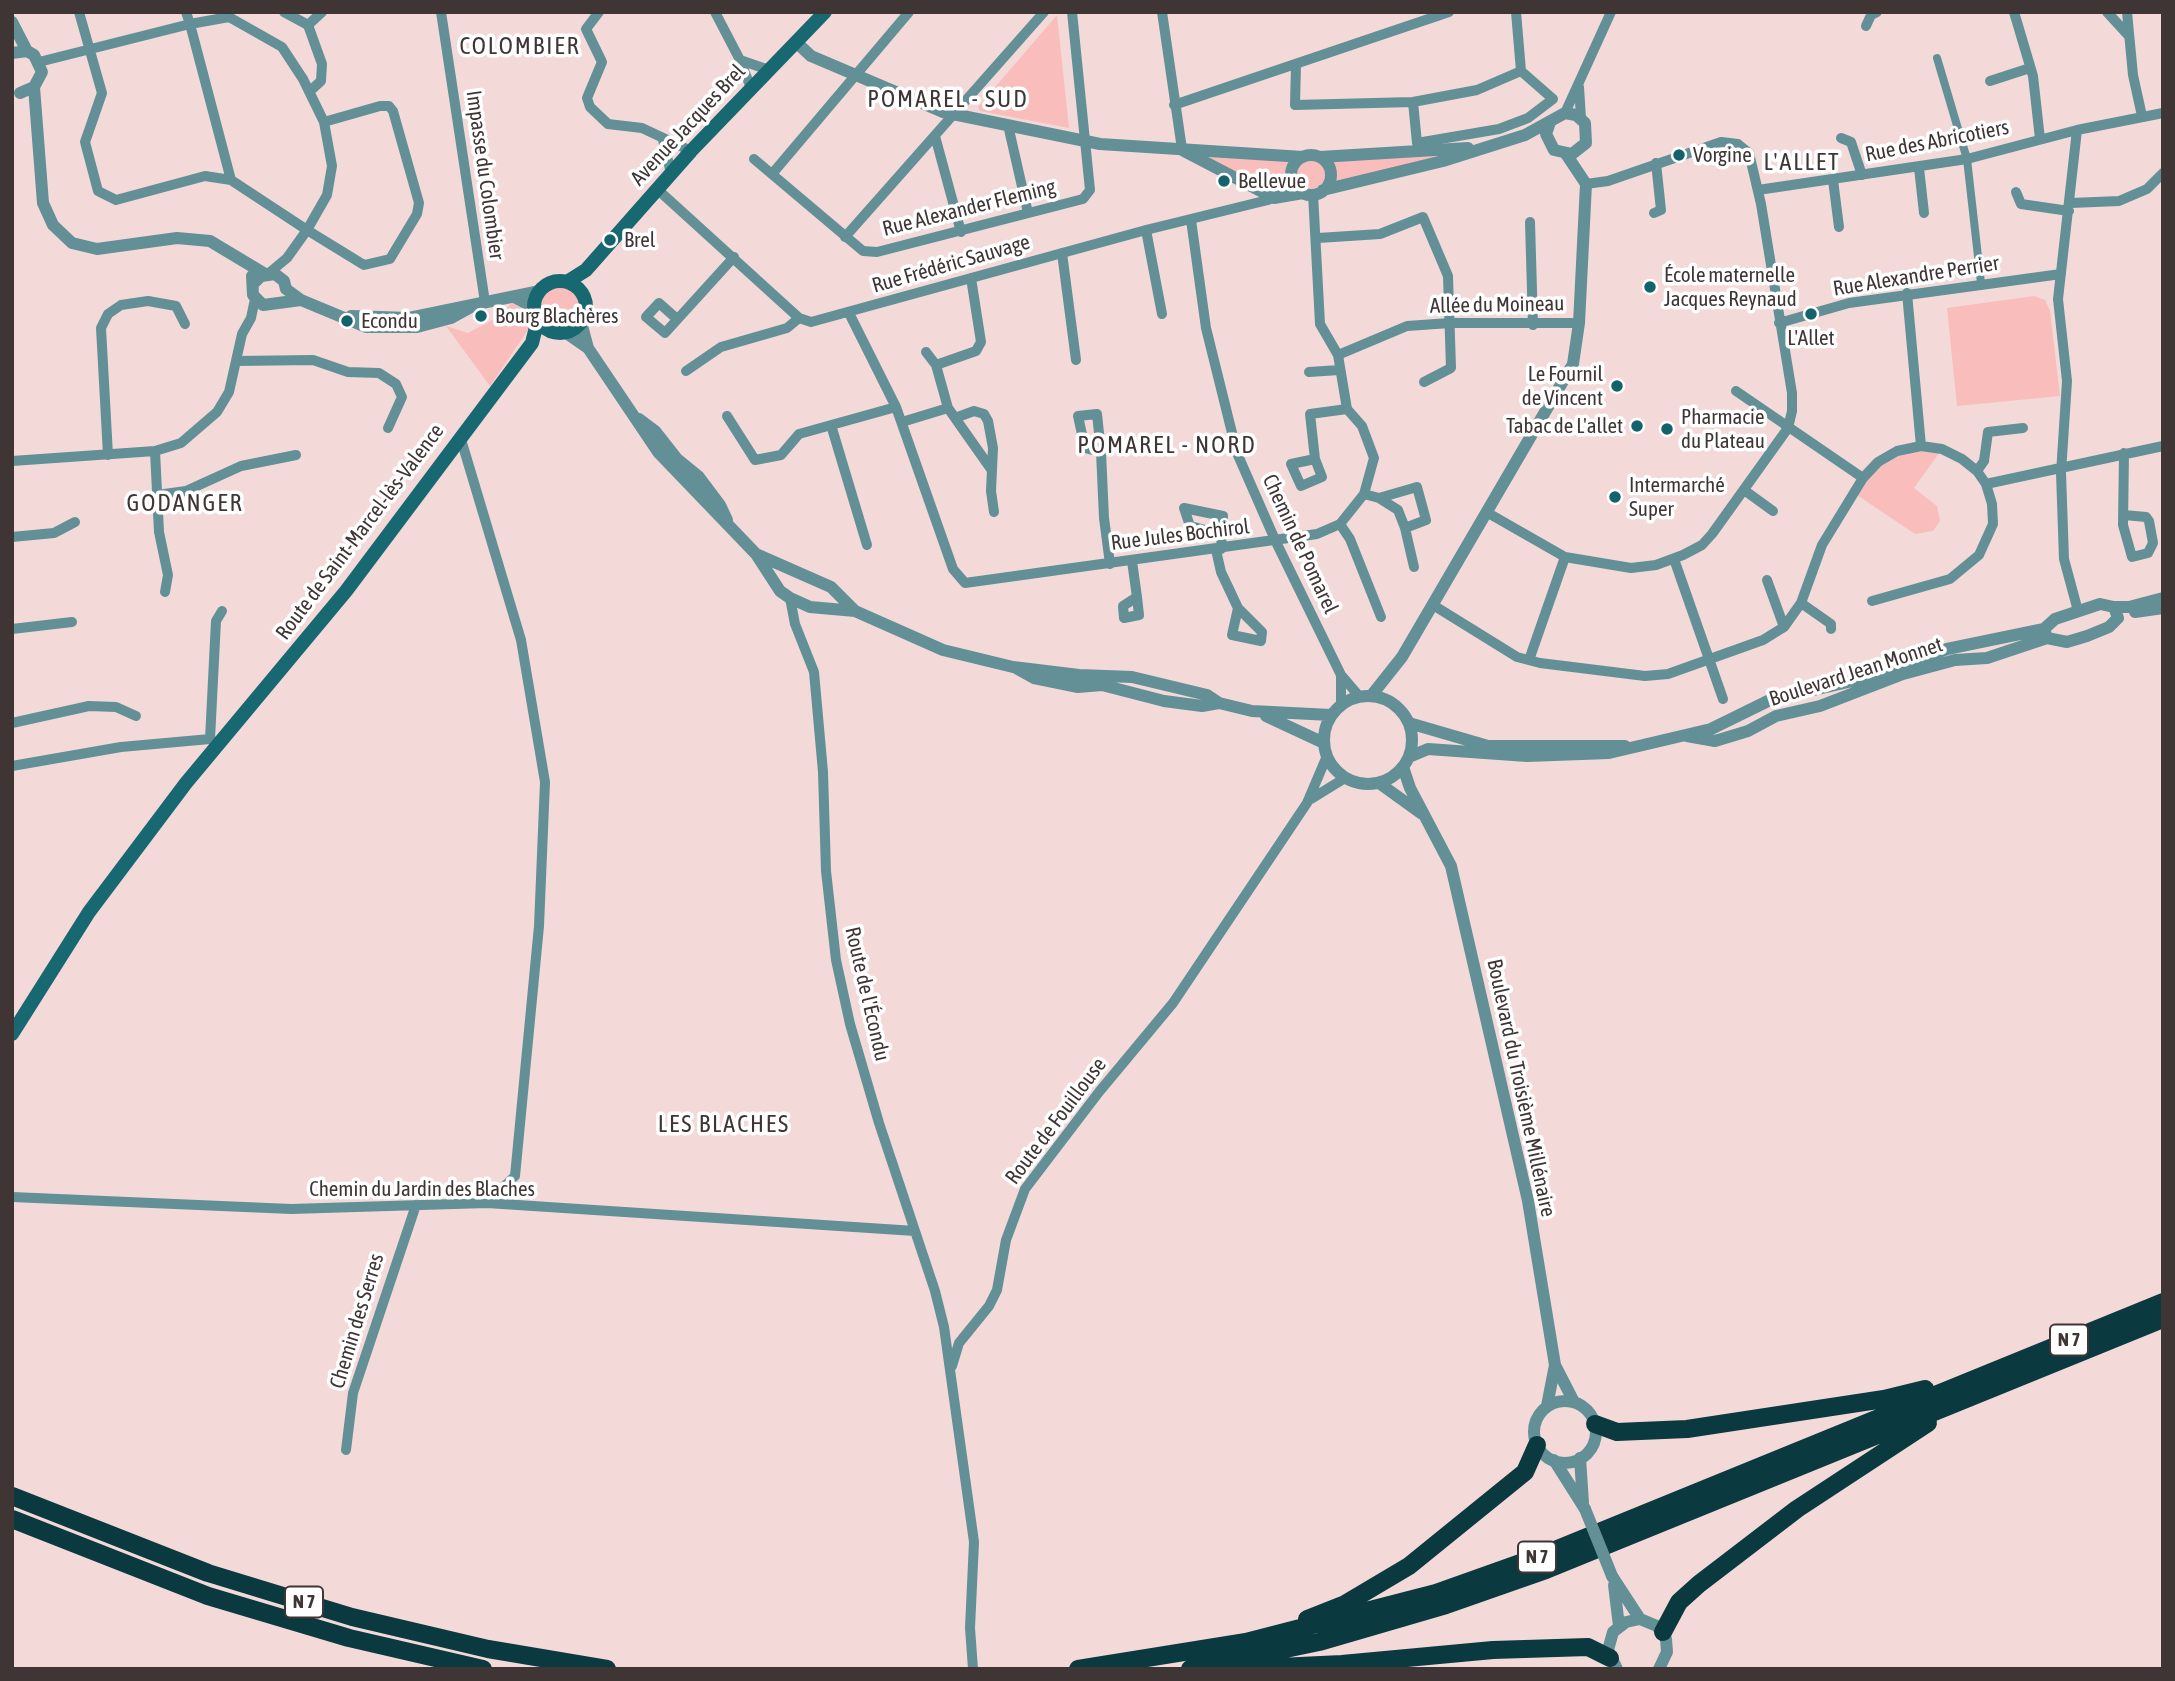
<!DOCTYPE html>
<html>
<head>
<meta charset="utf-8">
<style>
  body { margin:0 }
  #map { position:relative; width:2175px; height:1681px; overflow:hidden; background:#f4d9d9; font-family:"Asap Condensed",sans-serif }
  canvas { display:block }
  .frame { position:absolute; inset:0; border:14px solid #403535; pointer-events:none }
</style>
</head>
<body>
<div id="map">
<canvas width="2175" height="1681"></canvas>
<div class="frame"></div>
</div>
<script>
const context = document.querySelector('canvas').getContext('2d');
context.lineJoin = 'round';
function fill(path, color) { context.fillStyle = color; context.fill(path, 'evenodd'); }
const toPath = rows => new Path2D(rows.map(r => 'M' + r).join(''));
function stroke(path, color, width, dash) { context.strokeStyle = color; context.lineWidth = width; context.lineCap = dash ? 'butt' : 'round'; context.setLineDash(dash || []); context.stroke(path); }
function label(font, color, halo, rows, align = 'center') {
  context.font = font + ' "Asap Condensed",sans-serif'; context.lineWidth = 7; context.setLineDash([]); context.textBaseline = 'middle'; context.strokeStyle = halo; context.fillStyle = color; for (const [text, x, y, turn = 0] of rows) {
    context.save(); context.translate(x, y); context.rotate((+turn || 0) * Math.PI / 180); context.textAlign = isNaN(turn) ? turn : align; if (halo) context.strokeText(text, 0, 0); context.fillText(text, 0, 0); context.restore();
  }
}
fill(toPath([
  [1057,15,1069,128,980,111,978,107],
  [1437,154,1438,159,1336,183,1331,161],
  [1209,155,1290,162,1290,165,1286,179,1275,193,1209,162],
  '1295 174a15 15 0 1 1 30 0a15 15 0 1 1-30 0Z',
  '541 307a20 20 0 1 1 40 0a20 20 0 1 1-40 0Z',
  [2034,296,2045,300,2050,311,2060,396,1957,406,1947,308],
  [512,303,524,310,530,327,490,386,446,326,468,333,496,318],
  [1942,449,1914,488,1937,506,1940,521,1933,531,1915,534,1854,493,1863,478,1897,451]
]), '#f9bdbc');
stroke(toPath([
  [1937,58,1967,159,1981,283]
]), '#639096', 8);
stroke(toPath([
  [79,12,102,93,85,142,98,191,116,200,205,176,231,180],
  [186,12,190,24,229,17,282,47,303,79,324,122,332,166,327,195,307,230,364,265,390,259,417,214,419,203,393,111,389,106,380,106,324,122],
  [284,12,308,25,322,64,321,81,310,91],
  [441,12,485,302],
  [599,12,586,29,602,62,587,98,590,107,608,124,642,128,691,151],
  [715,12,740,60,751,88],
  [1162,12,1182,149],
  [1516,12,1521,71],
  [2014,12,2033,76,2040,139],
  [2107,12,2129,36],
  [2127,12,2133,75,2142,116],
  [308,25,322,12],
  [1866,26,1871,15,1877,12],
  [740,60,769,70],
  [39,62,190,24,231,180,307,230,287,258,269,273],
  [1296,65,1295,105,1413,102,1477,90,1521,71],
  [1990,81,2030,68],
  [1579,87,1581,118],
  [1413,102,1417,143,1499,129,1528,118,1553,99,1521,71],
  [1174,105,1449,12],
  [1565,113,1611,12],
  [1008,125,1028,213],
  [2077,130,2058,299,2067,381,2061,473,2064,559,2078,611],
  [935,136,961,232],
  [1841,138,1851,142,1862,175],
  [663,140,671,173],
  [754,159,863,251,877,252,1083,199,1090,190,1072,12],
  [1919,168,1924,213],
  [772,174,909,12],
  [1833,180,1839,227],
  [657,189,799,318,811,322,1146,230,1268,200,1280,194,1291,177],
  [1758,190,1967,159,2077,130,2163,113],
  [2016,192,2021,204,2069,211],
  [2071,203,2119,201,2147,189,2163,173],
  [1654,213,1661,210,1656,163],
  [1191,220,1206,328,1237,453,1276,542,1341,675,1359,696],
  [1530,222,1533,325],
  [1146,230,1162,314],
  [845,237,1044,12],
  [1318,238,1380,234,1423,217,1448,276,1451,368,1424,382],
  [1062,253,1076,360],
  [1907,293,1921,446],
  [849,313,896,407,953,569,965,583,1317,534,1340,524,1364,494,1374,458,1362,426,1347,409,1338,355,1320,324,1313,194],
  [677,319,659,303,646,317,665,333,734,257],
  [1779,323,1849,303,2061,274],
  [926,352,936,365,948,408],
  [1338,355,1407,326,1450,323,1579,323],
  [236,361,313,360,348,372,379,373,396,384,402,397,388,428],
  [936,365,976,351,981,342,971,278],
  [686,371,721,347,787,328,799,318],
  [1309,372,1339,370],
  [1736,391,1863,478],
  [727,416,755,460,781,455,799,434,896,407],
  [955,418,974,411,984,414,988,421,993,448,991,491,994,512],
  [902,422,948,408,991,469],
  [831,425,867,545],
  [460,436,521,640,545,782,539,926,515,1176,487,1203],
  [155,451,159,532,168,575,165,592],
  [1101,452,1097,414,1078,416,1085,448,1101,452,1104,518,1110,564],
  [108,455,101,328,108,314,121,305,148,301,176,306,185,324],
  [1315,459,1291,464,1301,486,1322,477,1315,459,1310,414,1347,409],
  [12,461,155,451,181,443,217,412,229,392,242,334,251,318,255,299],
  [1977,471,1984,461,1988,432,2023,428],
  [1986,484,2163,446],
  [1744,490,1773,511],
  [1364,494,1379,498,1417,487,1426,520,1405,528],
  [157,495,186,491,241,466,296,455],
  [1379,498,1398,510,1405,528,1414,567],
  [1488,513,1565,557,1631,568,1656,565,1683,555,1702,545,1712,534,1788,428,1792,411,1792,393,1761,204,1749,153,1738,144,1721,142,1608,181,1586,184],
  [2124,515,2146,517,2149,521,2153,543,2148,553,2132,557,2123,525,2124,453],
  [1340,524,1350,539,1381,617],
  [12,537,54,533,75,522],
  [1221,549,1223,516,1184,508,1190,526,1222,534],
  [1216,550,1221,572,1238,608,1232,635,1261,641,1262,632,1238,608],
  [1674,559,1723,699],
  [1132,561,1137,597,1123,606,1124,618,1139,615,1137,597],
  [1767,580,1784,627],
  [790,598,795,624,814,672,823,772,826,871,836,960,850,1024,879,1123,935,1291,944,1327,974,1542,970,1628,973,1669],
  [1801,603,1831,624,1831,629],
  [1433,605,1517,657,1540,663,1645,676,1668,674,1763,640,1784,627,1801,603,1822,545,1863,478,1878,462,1897,451,1921,446,1942,449,1962,459,1977,471,1986,484,1992,504,1993,524,1979,555,1950,579,1872,601],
  [12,629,72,622],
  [1529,660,1565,557],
  [1341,705,1341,675],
  [12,723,89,706,116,707,136,716],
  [210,739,216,621,222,611],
  [12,766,121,747,210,739,218,744],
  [1311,799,1345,778],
  [12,1197,291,1209,487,1203,915,1231],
  [952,1366,959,1343,989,1306,997,1290,1006,1240,1025,1189,1099,1092,1173,1003,1307,803,1327,756],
  [346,1450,353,1393,416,1205]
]), '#639096', 10);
stroke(toPath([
  [12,22,27,51],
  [797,43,811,56,943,112,1100,144,1303,157],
  [12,53,27,51,34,55,42,72,34,87,20,93],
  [34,87,43,203,53,225,72,243,97,249,177,238,210,241,265,274],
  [1182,150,1274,198,1303,193],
  '1291 175a20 20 0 1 1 40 0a20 20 0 1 1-40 0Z',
  [1320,157,1468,148],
  [1323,190,1443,161,1525,135,1565,113,1576,115,1585,123,1586,143,1572,154,1554,150,1546,134,1550,122],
  [252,276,253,295,263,305,301,300],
  [254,283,261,276,275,274,284,281,286,289,301,300,366,327,417,327,451,318,471,307],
  [514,297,535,308],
  [351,316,409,318,540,291],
  [581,322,588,348,658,452,756,554,780,591,790,598,810,607,855,611,943,650,1013,667,1079,675,1132,677,1207,695,1219,703,1252,711,1331,715],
  [565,332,588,348],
  [639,419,655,431,677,459,699,477,720,505,727,520],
  [756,554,831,587,855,611],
  [2114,607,2129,607,2163,598],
  [2135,612,2163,608],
  [1016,668,1034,678,1078,687,1102,685,1164,701,1202,706,1219,703],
  '1324 740a44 44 0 1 1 88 0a44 44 0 1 1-88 0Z',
  [1371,696,1402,657,1573,364,1579,323,1586,184,1566,154],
  [1266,716,1324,743],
  [1409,723,1488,746,1625,746],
  [1687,736,1715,741,1748,731,1776,716,1820,706,1903,674,1955,660,1987,658,2047,638,2067,642,2087,636,2109,627,2118,618,2114,607,2100,604,2055,619,2044,629,2047,638],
  [1409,757,1428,749,1527,756,1609,753,1711,729,1770,700,1870,677,1947,649,2044,629],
  [1403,767,1410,788,1451,866,1528,1201,1555,1365,1574,1402],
  [1379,783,1422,814],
  '1534 1432a31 31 0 1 1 62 0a31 31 0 1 1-62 0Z',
  [1547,1406,1555,1365],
  [1580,1458,1583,1503],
  [1554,1460,1585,1509],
  [1612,1576,1640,1619],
  [1614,1585,1619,1626],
  [1617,1669,1608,1650,1613,1632,1626,1622,1640,1619,1657,1626,1666,1639,1667,1652,1659,1669]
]), '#639096', 12);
stroke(toPath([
  '534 307a26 26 0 1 1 52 0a26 26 0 1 1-52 0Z',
  [567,282,586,270,691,151,825,12],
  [12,1034,89,912,186,783,346,591,532,343,538,319]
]), '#186872', 14);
stroke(toPath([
  [1595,1424,1617,1432,1687,1429,1884,1399,1925,1389],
  [12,1496,208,1573,352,1617,488,1649,607,1669],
  [12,1519,208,1596,349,1638,483,1669],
  [1307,1619,1345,1604,1409,1566,1525,1472,1537,1445],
  [1663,1632,1679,1602,1699,1584,1797,1509,1928,1423],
  [1078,1669,1246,1642,1436,1593,1540,1556,2163,1302],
  [1190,1669,1319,1642,1446,1605,1546,1570,2163,1319],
  [1237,1669,1342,1664,1493,1650,1588,1647,1610,1658]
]), '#0a3a40', 18);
stroke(toPath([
  [1585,1509,1612,1576]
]), '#639096', 12);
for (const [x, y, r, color] of [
  [1679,155,7,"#14626c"],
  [1224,181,7,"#14626c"],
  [610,240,7,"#14626c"],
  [1650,287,7,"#14626c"],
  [1811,314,7,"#14626c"],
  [481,316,7,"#14626c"],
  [347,321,7,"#14626c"],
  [1617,386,7,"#14626c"],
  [1637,426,7,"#14626c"],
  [1667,429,7,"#14626c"],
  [1615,497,7,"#14626c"]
]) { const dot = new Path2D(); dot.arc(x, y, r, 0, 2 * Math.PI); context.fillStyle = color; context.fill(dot); stroke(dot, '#fff', 2.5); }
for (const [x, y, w] of [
  [2069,1340,38],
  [1537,1557,38],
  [304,1602,38]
]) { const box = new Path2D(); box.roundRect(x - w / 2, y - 15.5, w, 31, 5); context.fillStyle = '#fff'; context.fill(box); stroke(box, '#403535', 2); }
label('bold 19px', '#403535', null, [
  ["N 7",2069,1340],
  ["N 7",1537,1557],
  ["N 7",304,1602]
]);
label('21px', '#403535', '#fff', [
  ["Avenue Jacques Brel",688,125,-47],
  ["Rue des Abricotiers",1937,141,-11],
  ["Impasse du Colombier",485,175,82],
  ["Rue Alexander Fleming",969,208,-14],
  ["Rue Frédéric Sauvage",951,264,-16],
  ["Rue Alexandre Perrier",1916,276,-9],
  ["Allée du Moineau",1497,305,-1],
  ["Route de Saint-Marcel-lès-Valence",360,532,-53],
  ["Rue Jules Bochirol",1180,535,-7],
  ["Chemin de Pomarel",1300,544,65],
  ["Boulevard Jean Monnet",1856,672,-18],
  ["Route de l'Écondu",867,994,77],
  ["Boulevard du Troisième Millénaire",1521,1088,78],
  ["Route de Fouillouse",1056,1121,-53],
  ["Chemin du Jardin des Blaches",422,1189],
  ["Chemin des Serres",357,1321,-73]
]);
label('21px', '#403535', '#fff', [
  ["Vorgine",1693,155],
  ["Bellevue",1238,181],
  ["Brel",624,240],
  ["École maternelle",1664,275],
  ["Jacques Reynaud",1664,299],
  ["Bourg Blachères",495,316],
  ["Econdu",361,321],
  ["L'Allet",1811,338,"center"],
  ["Le Fournil",1603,374,"right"],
  ["de Vincent",1603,398,"right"],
  ["Pharmacie",1681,417],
  ["du Plateau",1681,441],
  ["Tabac de L'allet",1623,426,"right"],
  ["Intermarché",1629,485],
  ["Super",1629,509]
], 'left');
context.letterSpacing = '2px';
label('24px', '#403535', '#fff', [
  ["COLOMBIER",520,46],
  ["POMAREL - SUD",948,99],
  ["L'ALLET",1802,162],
  ["POMAREL - NORD",1167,445],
  ["GODANGER",185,503],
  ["LES BLACHES",724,1124]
]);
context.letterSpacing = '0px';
</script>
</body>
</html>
